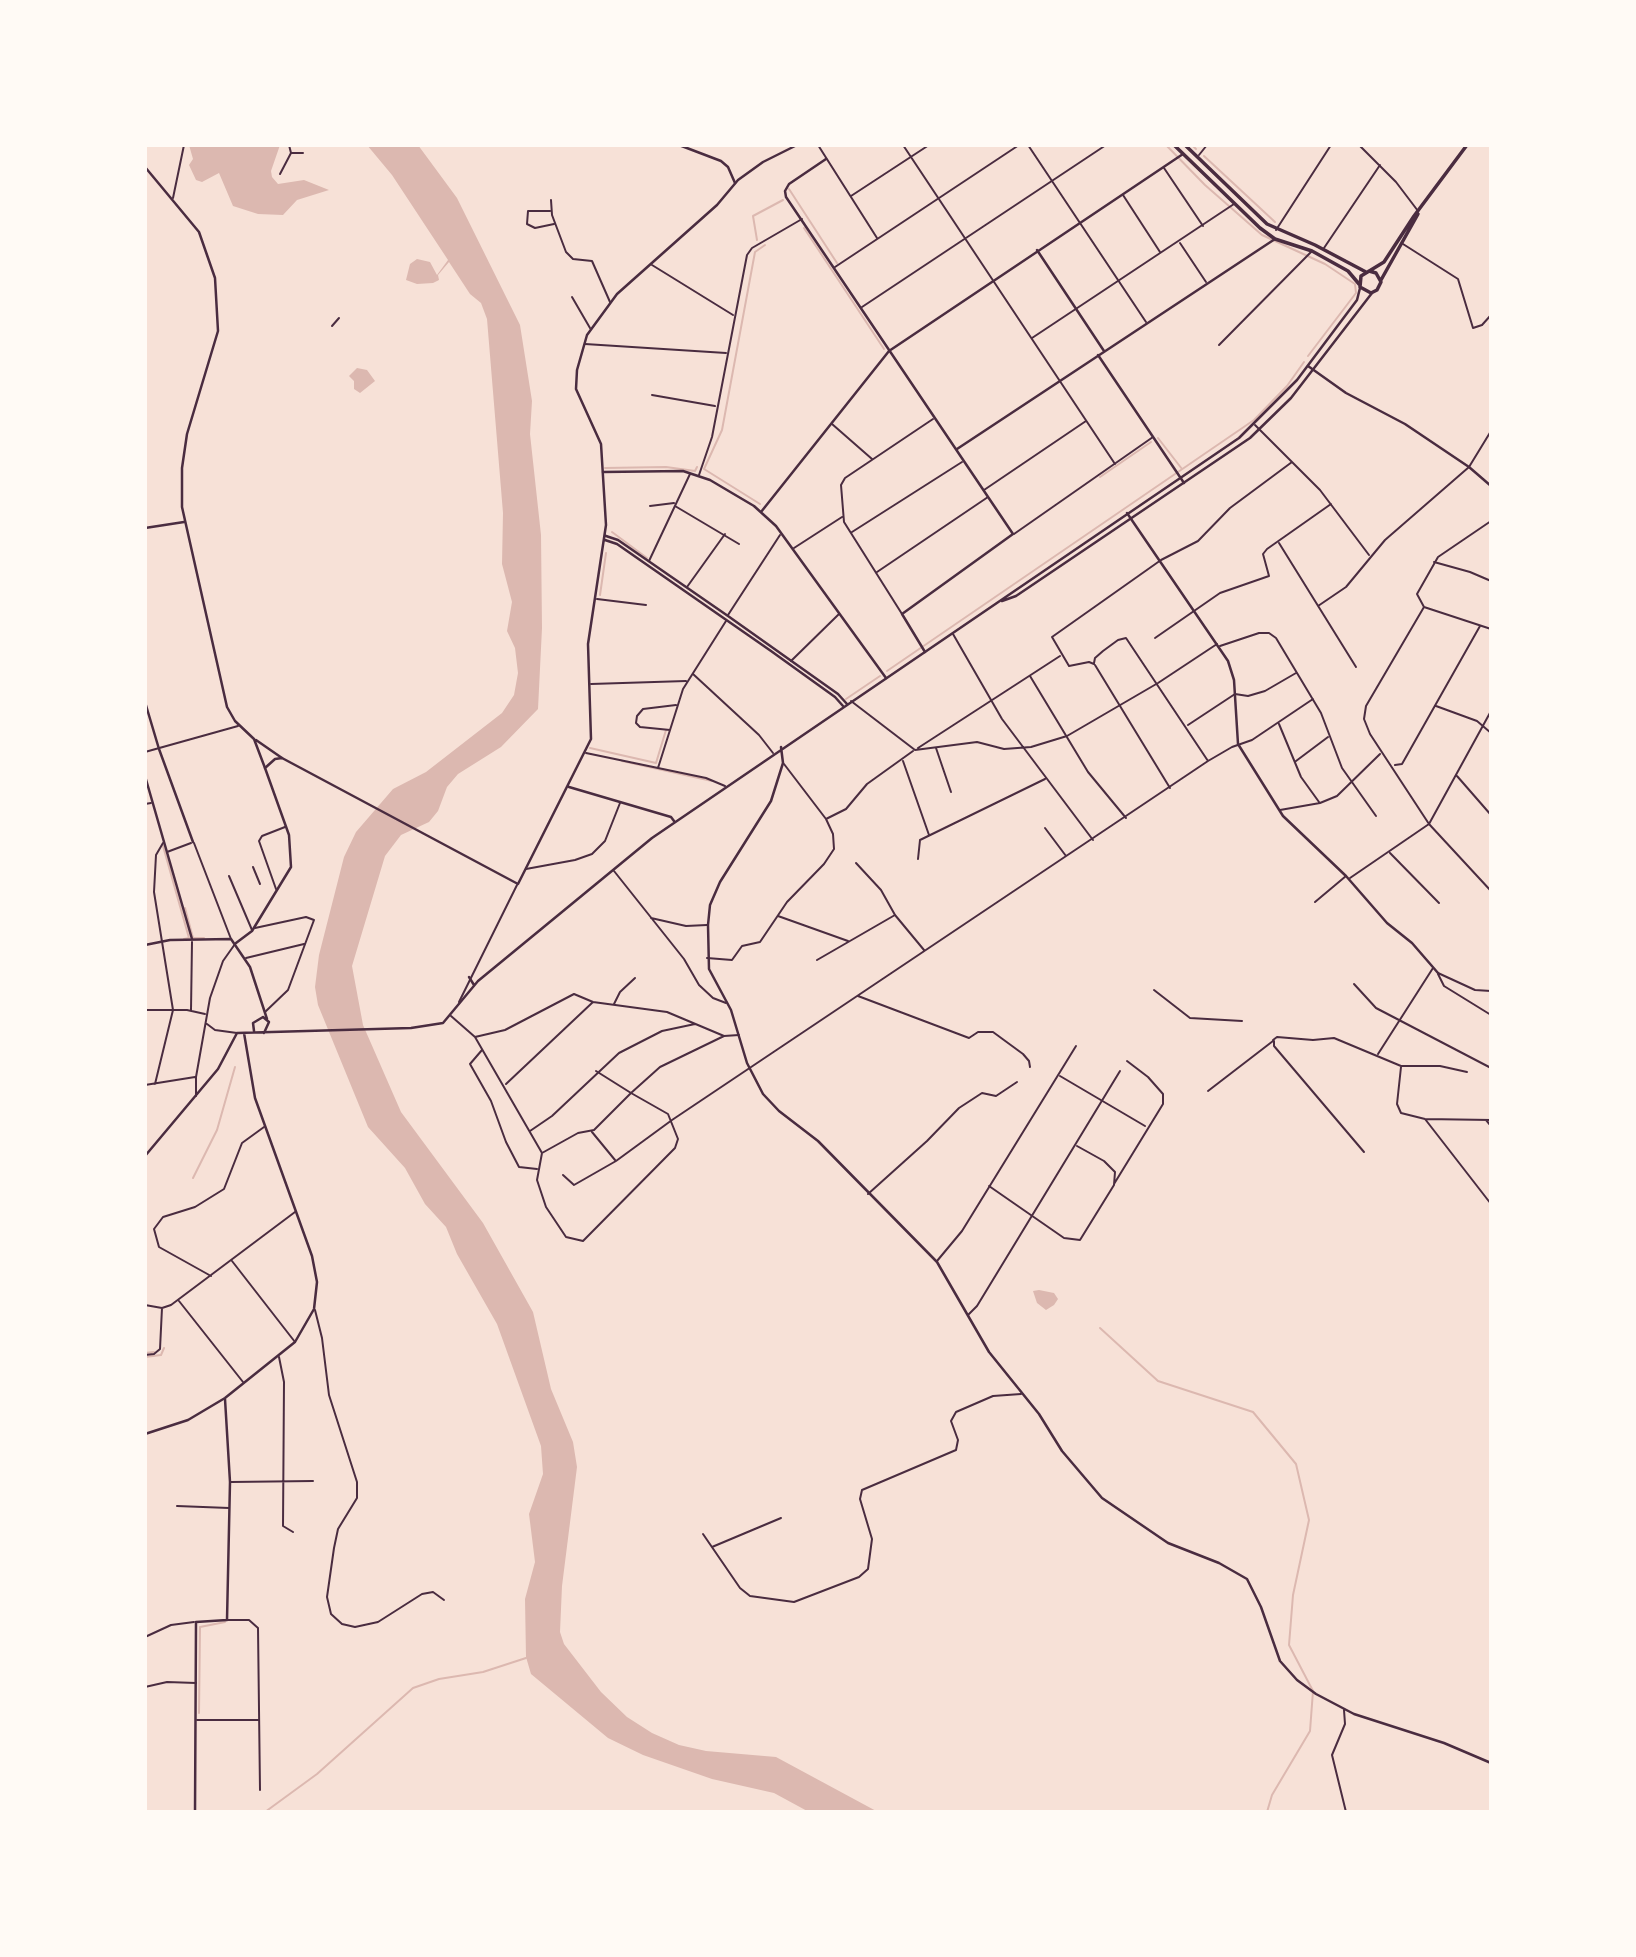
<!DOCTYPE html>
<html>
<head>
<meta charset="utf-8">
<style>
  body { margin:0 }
  #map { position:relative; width:1636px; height:1957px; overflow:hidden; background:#f7e1d7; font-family:"Golos Text",sans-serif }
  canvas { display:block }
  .frame { position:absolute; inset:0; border:147px solid #fffaf5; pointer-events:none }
</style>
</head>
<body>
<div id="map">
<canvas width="1636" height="1957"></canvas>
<div class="frame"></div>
</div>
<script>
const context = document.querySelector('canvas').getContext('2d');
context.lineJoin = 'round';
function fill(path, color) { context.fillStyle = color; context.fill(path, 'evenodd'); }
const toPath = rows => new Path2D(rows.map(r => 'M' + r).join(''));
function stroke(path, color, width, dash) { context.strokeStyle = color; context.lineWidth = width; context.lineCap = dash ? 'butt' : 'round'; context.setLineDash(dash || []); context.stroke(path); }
fill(toPath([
  [189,145,280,145,271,171,272,177,278,184,304,180,329,190,297,200,283,215,258,214,233,206,219,173,202,182,196,180,189,165,193,159],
  [367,145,418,145,457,198,520,325,532,401,530,434,541,535,542,628,538,709,501,747,458,774,447,787,438,811,429,822,401,835,385,856,352,966,363,1025,401,1112,483,1223,533,1312,551,1389,573,1442,577,1467,562,1586,560,1632,564,1644,601,1692,627,1717,652,1733,679,1745,706,1751,776,1757,878,1812,809,1812,774,1793,712,1779,643,1755,608,1738,531,1674,526,1657,525,1599,535,1562,529,1514,543,1474,541,1446,497,1324,457,1254,446,1227,425,1204,405,1168,368,1127,318,1005,315,987,319,955,344,857,356,832,393,789,426,772,502,713,514,695,518,673,515,648,507,631,512,602,502,564,503,513,487,319,481,303,470,294,449,262,438,275,439,280,433,283,417,284,406,280,410,264,417,259,430,262,437,275,448,260,392,175],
  [357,368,367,370,375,381,360,393,354,389,354,381,349,376],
  [1039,1290,1054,1293,1058,1299,1054,1305,1046,1310,1037,1303,1033,1291]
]), '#dcb8b0');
stroke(toPath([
  [1166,145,1205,185,1262,235,1325,264,1355,284,1356,293,1308,356],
  [1192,145,1196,149],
  [1204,156,1275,222],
  [789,189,837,263],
  [804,228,884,349],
  [757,240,753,216,783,200],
  [1158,438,1182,469],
  [605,468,666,467,695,471,697,467],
  [1100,477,1151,442],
  [760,504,704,469,722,430,755,252,765,245],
  [612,532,647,558],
  [600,595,606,553],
  [887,671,1254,420,1287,386,1304,362],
  [846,699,880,676],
  [590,748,656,763,666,730],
  [622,761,712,781],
  [163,846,189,938,184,939],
  [185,908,193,938],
  [193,938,204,938],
  [193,1178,217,1130,235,1067],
  [1100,1328,1158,1381,1253,1412,1296,1464,1309,1520,1293,1595,1289,1645,1313,1691,1310,1731,1272,1795,1267,1812],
  [145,1353,154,1352],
  [145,1357,161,1355,164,1348],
  [199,1713,200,1627,225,1622],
  [265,1812,317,1774,413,1688,439,1679,483,1672,526,1658]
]), '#dcb8b0', 2);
stroke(toPath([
  [194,843,231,939],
  [253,867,260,884],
  [229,876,252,930]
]), '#4a2c40', 2);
stroke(toPath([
  [289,145,291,153,303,153],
  [818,145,877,238],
  [903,145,1115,464],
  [1028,145,1146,322],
  [1359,145,1396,182,1418,211],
  [1199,155,1207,145],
  [1164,168,1203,226],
  [280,174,291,153],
  [1123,195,1160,252],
  [851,196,929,145],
  [173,198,184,145],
  [551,200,552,215,566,252,573,259,592,261,610,302],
  [550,211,528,211,527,224,535,228,554,224],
  [1276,230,1331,145],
  [1180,243,1206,282],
  [1403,244,1458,279,1473,328,1482,325,1491,315],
  [1324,248,1380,165],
  [652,265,733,315],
  [835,267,1019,145],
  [572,297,590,328],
  [862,307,1106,145],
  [332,326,339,318],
  [1032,338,1234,204],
  [585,344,726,353],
  [1219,345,1312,251],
  [652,395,715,406],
  [832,424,872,459],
  [1255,425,1320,490,1369,555],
  [699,475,712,437,747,255,752,248,802,219],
  [984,490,1086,421],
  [650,506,674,503],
  [675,506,739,544],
  [1491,521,1438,557,1417,594,1424,607,1491,629],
  [852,532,962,462],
  [1014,534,1153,437],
  [1279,543,1356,667],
  [794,548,842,517],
  [649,561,690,474],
  [1434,562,1470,572,1491,581],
  [877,572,988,497],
  [687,587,725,534],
  [597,599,646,605],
  [1318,606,1346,587,1385,540,1469,467,1491,431],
  [1424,607,1366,706,1364,719,1370,734,1429,824,1491,891],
  [902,614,844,522,841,485,845,478,933,419],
  [728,615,780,535],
  [953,634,1002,719,1093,840],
  [1155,638,1220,593,1269,576,1263,554,1267,549,1331,504],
  [1220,646,1259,633,1269,633,1276,638,1321,713,1342,768,1376,816],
  [791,661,839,614],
  [1094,663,1095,658,1103,651,1118,640,1126,638,1208,761],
  [1094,664,1089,662,1069,666,1052,637,1161,560,1198,541,1230,508,1292,462],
  [1095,665,1170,788],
  [693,674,759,735,773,753],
  [1030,676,1088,772,1126,818],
  [591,684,686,681],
  [851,701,915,750,977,742,1004,749,1031,747,1067,736,1158,683,1217,644],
  [1436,706,1477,721,1491,733],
  [1279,724,1301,777,1319,802],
  [1188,725,1235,694,1248,696,1265,691,1296,673],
  [670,730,640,727,636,723,637,716,643,709,676,705],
  [918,748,1060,656],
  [936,748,951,792],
  [145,752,238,726],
  [586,753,706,778,725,786],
  [903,761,929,835],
  [1296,761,1328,737],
  [1395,765,1402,764,1480,626],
  [658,768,683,689,726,621],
  [1457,776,1491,815],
  [145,804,151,803],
  [1280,810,1320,803,1337,796,1380,754],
  [826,819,846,809,867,784,913,751],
  [1045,828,1066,856],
  [167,852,191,843],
  [1390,853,1439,903],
  [918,859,920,840,1045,779],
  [856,863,881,890,895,915,924,950],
  [526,869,575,860,592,854,605,841,620,803],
  [614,871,684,959,699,985,713,998,726,1003],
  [1350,878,1429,824,1491,711],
  [276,889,259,841,262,836,285,827],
  [1315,902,1346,876],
  [778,916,848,941],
  [651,918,686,926,707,925],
  [255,928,306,917,314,920,288,990,265,1012],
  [246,958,304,944],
  [707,958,732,960,742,946,760,942,787,902,824,864,834,849,833,834,826,819,784,764],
  [817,960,895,915],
  [1438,973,1475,990,1491,991],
  [1438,974,1444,986,1491,1015],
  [1354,984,1376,1008,1491,1068],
  [1154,990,1190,1018,1242,1021],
  [145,993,145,1018],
  [858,996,969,1038,978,1032,993,1032,1023,1054,1029,1061,1030,1067],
  [459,1002,517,885],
  [614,1004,620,992,635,978],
  [147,1010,187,1010,205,1014],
  [191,1010,192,942],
  [451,1016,475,1037,542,1153],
  [207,1024,215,1030,237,1033],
  [475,1037,505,1030,574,994,593,1002,667,1012,724,1036,739,1035],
  [1273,1040,1277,1037,1313,1040,1334,1038,1401,1066,1440,1066,1467,1072],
  [1274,1041,1274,1046,1364,1152],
  [482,1050,470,1064,491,1101,506,1142,519,1167,537,1169],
  [1378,1054,1433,968],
  [1401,1067,1397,1104,1401,1113,1425,1119,1491,1120],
  [596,1071,631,1093,668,1114,678,1139,675,1148,583,1241,566,1237,546,1207,537,1180,542,1153,578,1133,594,1130,631,1093,660,1067,724,1036],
  [1060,1076,1145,1126],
  [155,1084,173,1010,154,892,156,855,163,843],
  [506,1084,593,1002],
  [145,1085,195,1077],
  [1208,1091,1273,1041],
  [196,1096,196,1077,210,998,223,961,235,944],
  [1425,1119,1491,1204],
  [1486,1120,1491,1126],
  [530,1131,552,1116,619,1053,662,1031,695,1024],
  [592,1132,615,1160],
  [563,1175,574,1185,616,1161,672,1120,1208,761,1232,747,1252,740,1313,699],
  [1114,1184,1163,1104,1163,1094,1148,1077,1127,1061],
  [989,1186,1064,1238,1080,1240,1114,1185,1115,1172,1104,1161,1077,1146],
  [868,1194,927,1141,959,1108,982,1093,996,1096,1017,1082],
  [232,1261,295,1342],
  [937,1261,962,1231,1076,1046],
  [211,1276,159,1247,154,1229,163,1217,195,1207,224,1189,242,1143,264,1127],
  [179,1301,243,1382],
  [145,1305,162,1308,171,1305,295,1212],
  [315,1310,322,1338,329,1395,357,1482,357,1498,338,1529,334,1548,327,1597,331,1614,342,1624,355,1627,378,1622,422,1594,433,1592,444,1600],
  [968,1315,977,1306,1120,1071],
  [145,1355,154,1354,160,1349,162,1308],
  [279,1357,284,1382,283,1526,293,1532],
  [231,1482,313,1481],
  [177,1506,229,1508],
  [703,1534,740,1588,750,1596,794,1602,859,1577,868,1569,872,1539,860,1499,862,1490,956,1450,958,1440,951,1421,956,1412,993,1396,1021,1394],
  [712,1547,781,1518],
  [228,1620,249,1620,258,1628,260,1790],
  [145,1637,171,1625,194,1622],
  [145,1687,167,1682,196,1683],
  [1344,1710,1345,1724,1332,1755,1346,1812],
  [197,1720,258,1720]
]), '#4a2c40', 2);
stroke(toPath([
  [679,145,721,161,728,167,735,183],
  [826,159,789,184,785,191,786,197,1013,534,902,614,925,652],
  [145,167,199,232,215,278,218,331,187,434,182,468,182,507,227,707,235,721,254,739,265,768],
  [1037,250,1104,351],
  [1098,355,1184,483],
  [1308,366,1346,393,1405,424,1469,467,1491,486],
  [957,449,1275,239],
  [603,472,683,471,710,480,754,506,776,526,886,678],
  [761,512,889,351,1183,154],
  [1127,513,1228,661,1234,680,1238,744,1283,816,1346,876,1387,923,1412,943,1438,973],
  [145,528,184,522],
  [145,702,159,749,193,842],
  [256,740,282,758],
  [145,776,192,939],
  [195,1812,196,1622,227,1620,230,1482,225,1399]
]), '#4a2c40', 2.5);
stroke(toPath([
  [606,536,618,540,728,616,838,694,847,704],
  [605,540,617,544,771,651,835,697,843,706],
  [1002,601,1016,596,1250,438,1291,398,1372,293],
  [781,747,783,763,771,801,720,882,710,905,708,925,709,969,731,1010,747,1063,763,1094,779,1111,818,1141,937,1262,989,1352,1039,1414,1062,1451,1102,1498,1168,1543,1219,1563,1247,1579,1261,1607,1280,1661,1297,1680,1316,1694,1354,1714,1444,1743,1491,1763],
  [569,787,671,817,674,821],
  [236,943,252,931,291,867,289,835,265,768,275,759,282,758,518,884,591,739,588,644,606,525,601,444,576,389,577,370,587,335,617,294,717,205,738,180,763,162,797,145],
  [145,945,170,940,231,939,250,967,267,1019],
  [469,977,474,985],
  [254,1031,253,1023,263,1017,269,1022,264,1033],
  [145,1156,218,1069,237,1033,411,1028,443,1023,478,981,652,838,1239,438,1297,380,1357,300,1360,288],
  [145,1434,188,1420,225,1398,295,1342,314,1309,317,1282,312,1256,255,1098,244,1033]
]), '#4a2c40', 2.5);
stroke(toPath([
  [1174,145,1260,228,1275,239,1312,251,1348,271,1359,284],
  [1185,145,1267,224,1315,245,1366,272],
  [1369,271,1376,273,1381,282,1377,290,1371,293,1360,287,1361,276,1384,262,1414,216,1467,145],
  [1381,280,1418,214]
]), '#4a2c40', 3.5);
</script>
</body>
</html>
